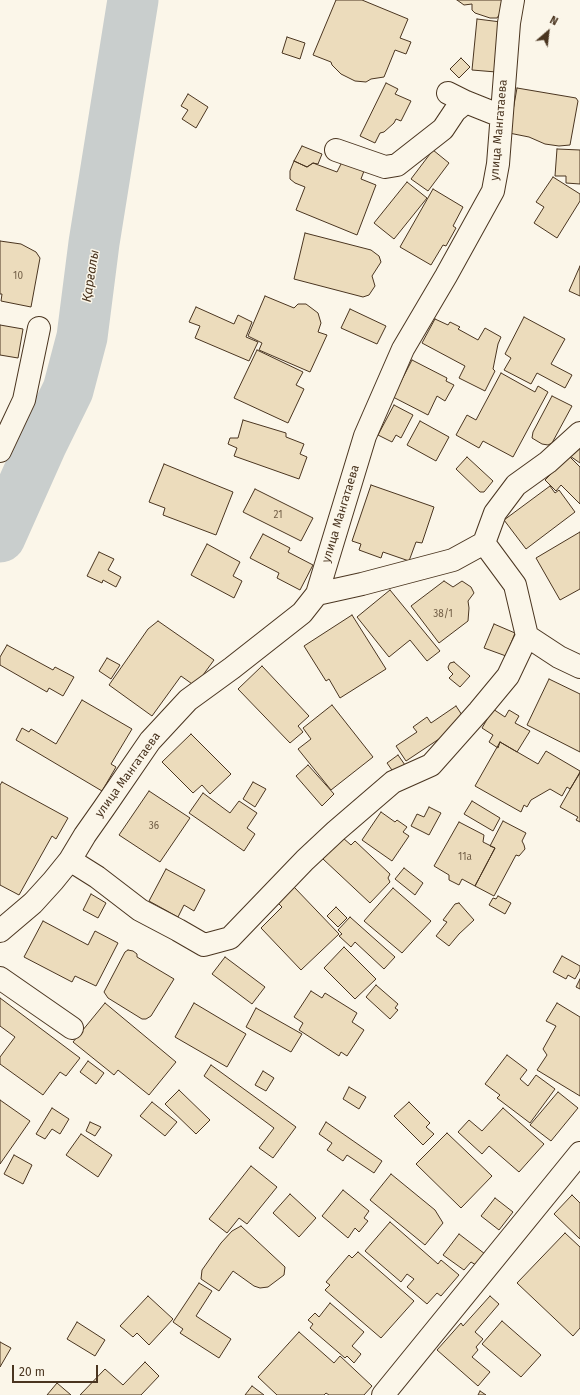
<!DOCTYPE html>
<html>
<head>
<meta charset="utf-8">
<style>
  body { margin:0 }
  #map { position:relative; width:580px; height:1395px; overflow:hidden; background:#fbf6e9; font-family:"Fira Sans",sans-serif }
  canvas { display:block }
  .north { position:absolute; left:528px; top:12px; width:40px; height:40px; -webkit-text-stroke:3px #fbf6e9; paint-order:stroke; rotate:28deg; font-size:11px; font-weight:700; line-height:16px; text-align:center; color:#4a3520 }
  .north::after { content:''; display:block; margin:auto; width:14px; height:18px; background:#4a3520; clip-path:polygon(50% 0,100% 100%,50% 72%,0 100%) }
  .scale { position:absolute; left:12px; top:1365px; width:86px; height:18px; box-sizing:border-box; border:2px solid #4a3520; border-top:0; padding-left:5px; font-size:12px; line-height:14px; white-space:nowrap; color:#4a3520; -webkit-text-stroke:3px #fbf6e9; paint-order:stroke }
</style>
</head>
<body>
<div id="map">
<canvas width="580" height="1395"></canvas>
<div class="north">N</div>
<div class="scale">20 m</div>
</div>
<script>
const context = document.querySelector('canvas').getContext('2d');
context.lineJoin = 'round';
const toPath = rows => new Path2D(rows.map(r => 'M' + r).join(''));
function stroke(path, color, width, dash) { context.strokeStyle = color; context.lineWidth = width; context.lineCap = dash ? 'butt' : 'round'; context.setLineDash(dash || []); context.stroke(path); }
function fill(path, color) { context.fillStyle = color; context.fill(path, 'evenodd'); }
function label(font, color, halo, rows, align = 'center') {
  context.font = font + ' "Fira Sans",sans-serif'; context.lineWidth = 3; context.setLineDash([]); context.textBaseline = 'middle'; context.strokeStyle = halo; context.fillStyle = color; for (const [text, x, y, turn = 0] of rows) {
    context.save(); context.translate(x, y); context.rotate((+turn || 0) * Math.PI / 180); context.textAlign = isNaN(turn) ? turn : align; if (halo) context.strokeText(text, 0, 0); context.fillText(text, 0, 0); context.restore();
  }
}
stroke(toPath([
  [0,537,41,445,68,390,82,337,94,243,133,0]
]), '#c9cecd', 51);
const building = toPath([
  [336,0,362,0,408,19,400,38,411,42,406,54,395,50,384,77,371,79,366,82,355,81,341,74,332,65,331,62,313,55,336,0],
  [457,0,505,0,503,9,497,18,490,18,475,13,472,10,472,4,464,5,457,0],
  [477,19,501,22,496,72,472,70,477,19],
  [287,37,305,43,300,59,282,53,287,37],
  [461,58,470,67,459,78,450,69,461,58],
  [386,83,398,89,395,94,411,101,401,121,396,119,394,123,384,132,380,133,375,143,360,136,386,83],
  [517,88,576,98,578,101,570,145,559,146,545,144,529,137,509,133,517,88],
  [188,94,208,107,196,128,182,119,188,110,181,106,188,94],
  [302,146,322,154,318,164,313,163,307,167,294,161,302,146],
  [557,149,580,150,580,184,566,183,566,176,555,176,557,149],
  [433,150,449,163,428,191,411,179,433,150],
  [294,161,307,167,313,163,337,172,342,162,364,171,361,179,376,185,357,235,296,210,305,187,295,183,290,179,290,171,294,161],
  [553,177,580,194,580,201,557,238,534,223,544,207,536,202,553,177],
  [407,182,427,198,394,239,374,223,407,182],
  [433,189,463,207,453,226,456,228,446,246,443,245,431,265,400,247,433,189],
  [305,233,371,250,379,256,381,262,372,276,375,286,369,295,363,297,294,279,305,233],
  [0,241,21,244,36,252,40,258,31,307,1,301,2,294,0,294,0,241],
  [580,266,580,296,569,291,580,266],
  [265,296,294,308,298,304,306,304,318,313,321,323,318,332,327,335,310,372,259,350,262,343,248,336,265,296],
  [196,307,234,324,238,315,252,322,246,337,258,342,249,361,195,338,200,326,189,322,196,307],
  [350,309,386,326,377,344,341,328,350,309],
  [524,317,565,339,551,364,572,375,565,388,537,373,531,384,504,370,511,358,505,354,524,317],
  [435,319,448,325,450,322,460,327,458,329,478,340,485,328,501,337,498,344,493,369,495,371,485,391,459,378,465,366,422,343,435,319],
  [0,325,23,329,18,358,0,355,0,325],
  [257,350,303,372,296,385,304,389,288,423,234,398,257,350],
  [412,360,447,378,446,381,454,385,445,401,437,396,428,415,393,397,412,360],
  [501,373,535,392,538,386,548,392,513,457,483,441,479,448,456,435,467,415,476,420,501,373],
  [552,396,572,406,552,443,548,445,542,444,532,438,533,432,552,396],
  [394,405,413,415,401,438,396,435,392,442,378,435,394,405],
  [243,420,286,433,286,437,304,444,300,454,307,457,299,479,234,456,237,448,228,444,230,438,238,438,243,420],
  [420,421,449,437,436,461,407,445,420,421],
  [580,443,580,463,570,456,580,443],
  [569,456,580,467,580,504,561,485,556,491,545,480,569,456],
  [467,457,493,481,484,492,480,492,456,469,467,457],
  [164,464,233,492,216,535,163,515,165,508,149,502,164,464],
  [371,485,434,507,422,543,416,542,409,561,383,552,381,558,359,550,361,544,352,541,371,485],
  [550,486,555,493,559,490,575,512,526,549,504,520,550,486],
  [255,489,313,518,301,541,243,512,255,489],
  [580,532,580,589,560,600,536,558,580,532],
  [263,534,290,548,288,552,313,565,300,590,277,578,279,573,250,558,263,534],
  [207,544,240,562,233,576,242,581,234,598,191,575,207,544],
  [99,552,114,559,108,570,121,577,116,587,103,580,102,583,87,576,99,552],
  [444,581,453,587,462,581,471,587,474,593,468,601,469,608,468,621,439,643,411,606,444,581],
  [390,590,440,651,427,661,410,640,389,657,357,617,390,590],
  [352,615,386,669,340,698,329,679,326,681,304,646,352,615],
  [158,621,214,660,195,686,181,676,152,716,109,685,148,629,158,621],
  [494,624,515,633,506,656,484,648,494,624],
  [7,645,53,670,55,667,74,677,63,696,49,688,47,692,0,665,0,657,7,645],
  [107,658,120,665,111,679,99,671,107,658],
  [454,662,470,676,460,687,449,678,453,674,449,670,448,667,450,663,454,662],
  [262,666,309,716,298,726,303,732,290,743,238,689,262,666],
  [549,679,580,694,580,752,527,725,549,679],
  [82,700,132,729,111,764,116,767,102,791,16,740,22,728,29,732,31,729,56,744,82,700],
  [332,705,373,757,331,790,298,749,311,739,303,728,332,705],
  [456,706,466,721,406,761,396,746,417,732,413,727,427,717,431,723,456,706],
  [493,709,505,717,509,710,519,716,515,723,530,731,517,752,500,742,498,748,489,742,493,735,482,728,493,709],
  [191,734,231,774,210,794,202,785,193,793,162,762,191,734],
  [500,742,538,764,546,751,580,771,580,773,570,789,567,787,562,796,550,789,531,800,527,807,524,805,521,812,475,786,500,742],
  [398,755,405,765,394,773,387,763,398,755],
  [308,765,334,794,322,806,296,776,308,765],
  [580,772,580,822,576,820,578,817,560,807,580,772],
  [2,782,68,818,56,839,52,836,19,895,0,885,0,785,2,782],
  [253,782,266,789,255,807,243,799,253,782],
  [149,791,190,818,160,862,119,835,149,791],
  [203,793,230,813,239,801,257,813,247,828,255,834,244,851,189,813,203,793],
  [472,801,500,818,493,831,464,814,472,801],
  [429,807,441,813,429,835,411,826,417,814,424,817,429,807],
  [381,812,395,822,397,820,407,827,403,832,409,836,392,861,362,840,381,812],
  [503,821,526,833,522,841,524,845,525,849,519,856,516,855,494,896,475,886,495,848,490,846,503,821],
  [459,822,484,835,483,842,495,848,475,886,462,879,459,885,449,880,449,875,434,866,459,822],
  [343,838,351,845,355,841,390,874,388,878,390,882,370,903,323,859,343,838],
  [404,868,423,883,415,895,395,879,404,868],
  [166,869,205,890,194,911,184,905,178,917,149,901,166,869],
  [294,887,339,934,301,970,261,928,282,907,278,903,294,887],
  [393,888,431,921,402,953,364,921,393,888],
  [91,894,106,903,98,918,83,910,91,894],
  [498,896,511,903,505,914,489,905,493,898,496,899,498,896],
  [459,903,474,920,459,934,449,946,436,936,447,922,443,920,455,904,459,903],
  [336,907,347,918,338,927,327,916,336,907],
  [350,917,395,957,384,969,355,942,351,947,339,936,342,934,338,930,350,917],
  [43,921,88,945,95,931,118,943,96,986,75,976,72,982,24,957,43,921],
  [344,947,376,979,355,999,324,968,344,947],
  [128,950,133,951,137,954,137,957,174,979,151,1016,146,1019,142,1019,108,998,104,992,125,952,128,950],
  [562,956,580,966,580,970,575,979,568,975,566,979,553,972,562,956],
  [225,957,265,987,252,1004,212,974,225,957],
  [580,979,580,989,576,987,580,979],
  [376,985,398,1004,395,1008,398,1010,390,1019,366,997,376,985],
  [311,991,322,998,325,993,357,1013,352,1022,364,1030,347,1056,341,1052,339,1056,299,1030,303,1023,294,1017,311,991],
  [0,998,80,1058,66,1076,60,1072,43,1095,0,1064,0,1057,15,1037,0,1026,0,998],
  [105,1003,176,1062,149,1095,118,1070,114,1075,73,1042,105,1003],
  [194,1003,246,1034,227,1067,175,1037,194,1003],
  [557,1003,580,1017,580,1096,537,1070,547,1055,543,1049,556,1026,546,1021,557,1003],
  [256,1008,302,1034,291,1052,246,1027,256,1008],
  [507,1055,527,1070,520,1079,528,1086,536,1075,555,1089,530,1123,497,1098,500,1095,485,1084,507,1055],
  [88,1061,104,1073,96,1084,80,1072,88,1061],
  [211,1065,296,1127,273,1158,259,1148,274,1128,204,1076,211,1065],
  [263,1071,274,1078,266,1091,255,1085,263,1071],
  [349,1087,366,1097,359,1109,343,1099,349,1087],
  [179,1090,210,1120,196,1134,165,1104,179,1090],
  [558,1092,578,1108,551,1141,530,1125,558,1092],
  [0,1100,30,1121,0,1164,0,1100],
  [152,1102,177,1122,165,1136,140,1116,152,1102],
  [409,1102,430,1123,426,1127,434,1134,423,1145,394,1116,409,1102],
  [52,1108,69,1119,60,1134,52,1129,45,1139,36,1134,52,1108],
  [503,1108,544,1144,519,1172,489,1146,482,1154,458,1132,469,1120,482,1131,503,1108],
  [90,1122,101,1127,95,1136,86,1131,90,1122],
  [326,1122,382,1161,374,1173,347,1155,343,1161,327,1150,332,1143,319,1134,326,1122],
  [447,1133,492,1176,461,1208,416,1164,447,1133],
  [81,1134,112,1155,98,1177,66,1155,81,1134],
  [14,1155,32,1165,23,1184,4,1174,14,1155],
  [251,1166,277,1187,247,1224,239,1218,227,1233,209,1219,251,1166],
  [391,1174,435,1210,443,1223,425,1245,370,1200,391,1174],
  [343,1190,369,1211,364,1218,368,1221,359,1232,355,1228,348,1238,322,1216,343,1190],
  [290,1194,316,1218,299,1237,273,1213,290,1194],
  [572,1195,580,1203,580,1239,554,1214,572,1195],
  [495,1198,513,1212,499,1230,481,1216,495,1198],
  [390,1222,438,1264,441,1260,459,1275,441,1296,437,1293,427,1304,407,1287,414,1279,407,1274,401,1282,365,1251,390,1222],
  [241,1226,285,1267,284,1275,268,1287,260,1288,254,1286,233,1271,219,1291,201,1279,202,1270,221,1243,232,1231,241,1226],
  [565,1233,580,1247,580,1328,573,1336,517,1283,565,1233],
  [459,1234,485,1254,476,1265,471,1262,464,1270,443,1255,459,1234],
  [358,1252,414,1301,381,1338,325,1290,330,1285,326,1282,349,1255,352,1258,358,1252],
  [199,1283,212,1291,196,1316,231,1339,219,1358,180,1333,183,1329,173,1322,199,1283],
  [148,1296,173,1319,149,1345,137,1333,133,1337,120,1326,148,1296],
  [490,1296,499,1304,475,1332,483,1339,476,1347,478,1350,472,1357,490,1372,478,1386,437,1350,461,1323,463,1326,490,1296],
  [330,1303,364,1332,352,1346,361,1354,354,1363,347,1356,345,1358,310,1328,313,1324,308,1320,315,1313,319,1317,330,1303],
  [502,1321,541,1355,521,1377,482,1344,502,1321],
  [77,1322,105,1340,95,1356,67,1339,77,1322],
  [299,1332,334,1363,340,1356,372,1386,364,1395,329,1395,326,1393,324,1395,277,1395,258,1377,299,1332],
  [0,1342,11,1348,0,1367,0,1342],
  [145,1362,159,1376,141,1395,80,1395,105,1369,123,1385,145,1362],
  [57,1383,71,1395,47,1395,57,1383],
  [252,1386,264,1395,245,1395,252,1386],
  [480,1391,486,1395,478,1395,480,1391]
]);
fill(building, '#ecdcbc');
stroke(building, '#4a3520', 1);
const minor = toPath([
  [448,93,466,102,501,116],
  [336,150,385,167,397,165,443,129,455,111,466,102],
  [0,451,24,400,39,328],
  [484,543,515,585,527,636,559,657,580,667],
  [317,594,362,584,453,560,484,543,495,513,516,485,548,462,580,433],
  [70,860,97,877,140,910,178,930,204,945,230,938,305,860,336,831,393,782,431,765,479,711,508,676,527,636],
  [0,931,33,903,53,881,70,860,85,835,104,808,150,741,188,700,232,668,302,613,317,594,365,436,403,349,446,276,493,191,498,164,509,23,513,0],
  [0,978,72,1028],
  [383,1395,580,1153]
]);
stroke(minor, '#4a3520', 24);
stroke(minor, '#fbf6e9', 22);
label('10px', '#725f47', null, [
  ["10",18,276],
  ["21",278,515],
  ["38/1",443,614],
  ["36",154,826],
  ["11а",465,857]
]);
label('12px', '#4a3520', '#fbf6e9', [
  ["улица Мангатаева",499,130,-85],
  ["улица Мангатаева",341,514,-73],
  ["улица Мангатаева",128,775,-54]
]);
label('italic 13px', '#4a3520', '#fbf6e9', [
  ["Қарғалы",91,276,-81]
]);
</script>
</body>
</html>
